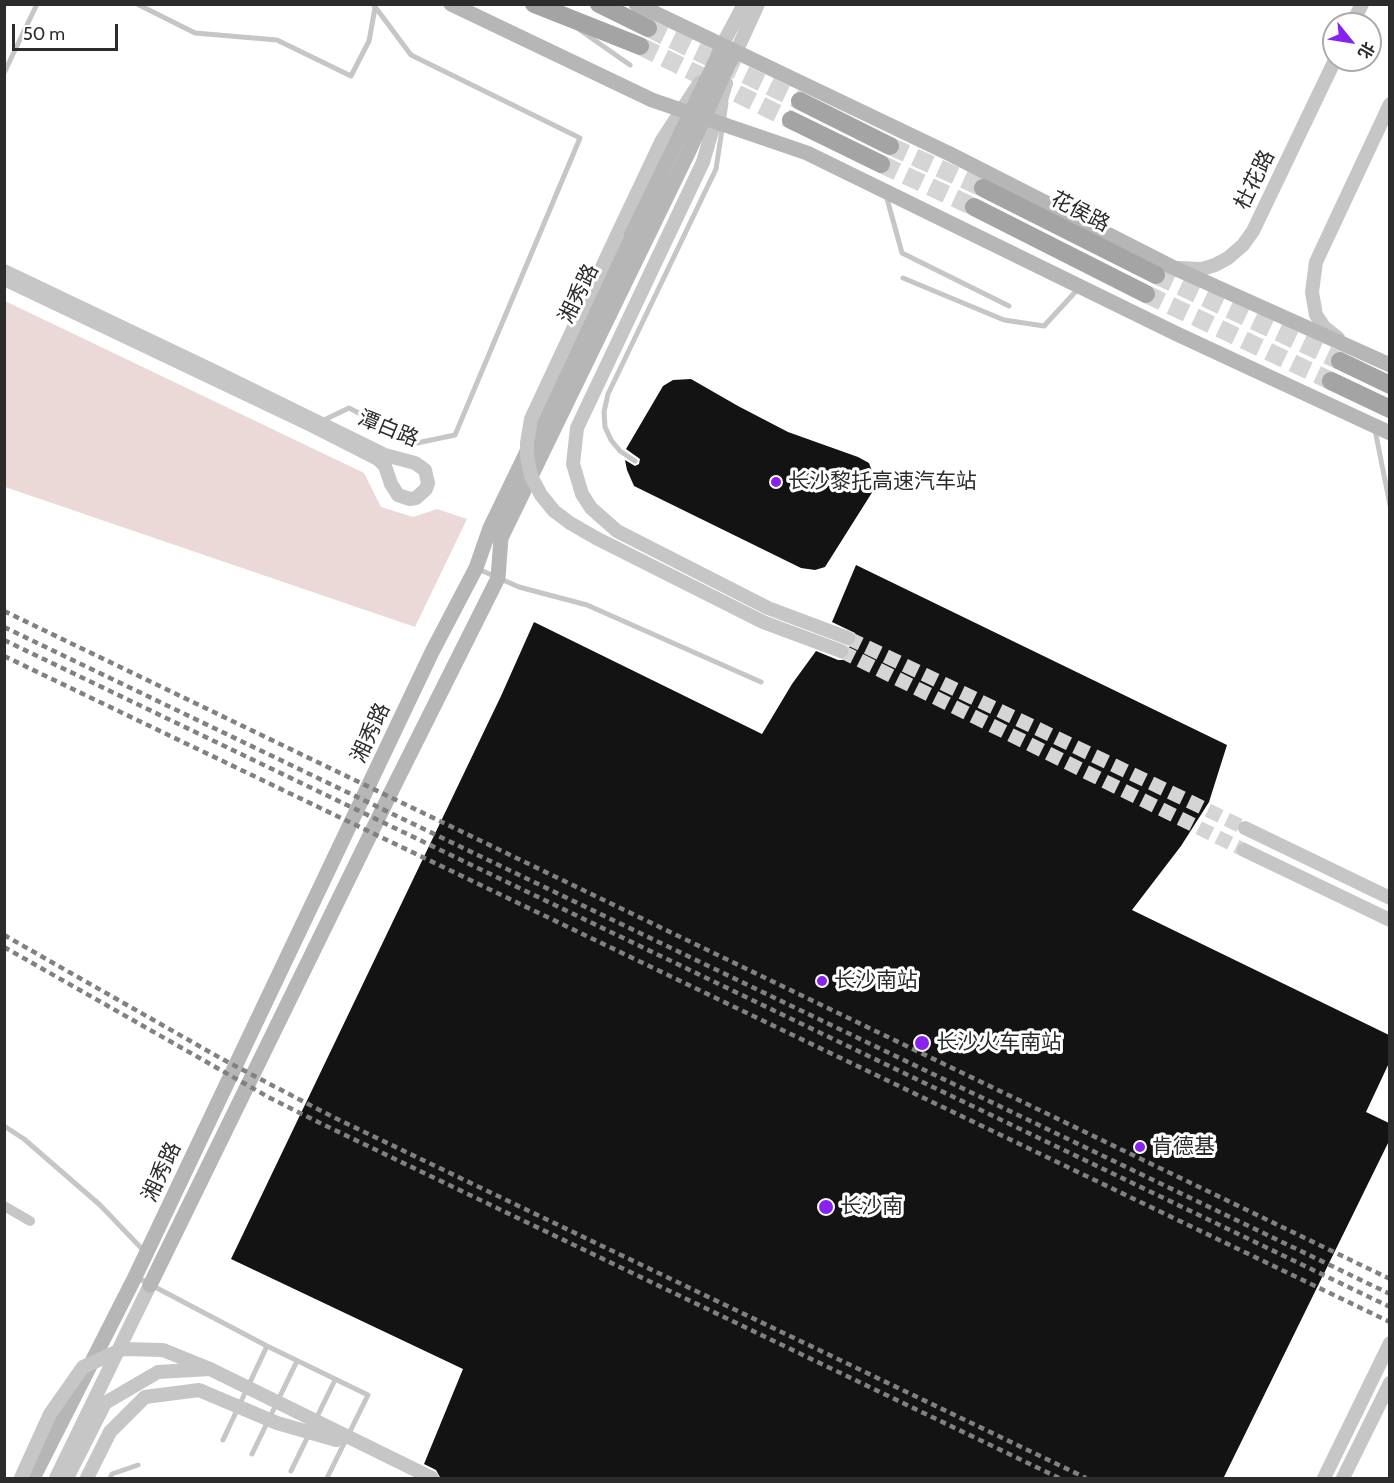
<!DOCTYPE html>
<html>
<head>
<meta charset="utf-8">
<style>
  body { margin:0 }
  #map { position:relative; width:1394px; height:1483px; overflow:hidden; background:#fff; font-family:Cabin,"Noto Sans SC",sans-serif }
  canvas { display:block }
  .frame { position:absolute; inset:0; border:6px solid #2c2c2c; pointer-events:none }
  .north { position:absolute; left:1322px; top:12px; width:60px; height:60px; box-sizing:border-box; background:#fff; border:2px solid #ababab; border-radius:50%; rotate:120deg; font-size:16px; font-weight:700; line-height:24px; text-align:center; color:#2c2c2c }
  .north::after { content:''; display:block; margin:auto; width:21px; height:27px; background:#8722ef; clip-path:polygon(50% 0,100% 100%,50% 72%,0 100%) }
  .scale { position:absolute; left:12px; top:24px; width:106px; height:27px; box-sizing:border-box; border:3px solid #2c2c2c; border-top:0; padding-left:8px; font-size:18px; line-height:21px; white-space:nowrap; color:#2c2c2c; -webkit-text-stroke:4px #fff; paint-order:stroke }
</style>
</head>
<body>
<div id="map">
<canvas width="1394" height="1483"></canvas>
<div class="frame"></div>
<div class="north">北</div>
<div class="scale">50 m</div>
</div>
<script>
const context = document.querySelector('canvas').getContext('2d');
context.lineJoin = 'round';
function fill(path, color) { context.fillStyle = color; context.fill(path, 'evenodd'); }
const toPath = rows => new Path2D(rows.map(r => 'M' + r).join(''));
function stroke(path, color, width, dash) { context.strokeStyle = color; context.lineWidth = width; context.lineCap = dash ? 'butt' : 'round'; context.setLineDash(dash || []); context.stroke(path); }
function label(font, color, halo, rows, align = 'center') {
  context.font = font + ' Cabin,"Noto Sans SC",sans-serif'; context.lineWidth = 6; context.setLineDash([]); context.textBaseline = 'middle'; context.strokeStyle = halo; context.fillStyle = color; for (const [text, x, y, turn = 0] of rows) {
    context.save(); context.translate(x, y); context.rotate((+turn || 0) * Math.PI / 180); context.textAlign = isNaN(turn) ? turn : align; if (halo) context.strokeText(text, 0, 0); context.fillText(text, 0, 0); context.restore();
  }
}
fill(toPath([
  [5,301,364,473,381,507,413,517,437,509,467,519,415,627,5,487]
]), '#ebd9d8');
fill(toPath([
  [691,379,738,406,788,432,858,457,869,463,874,477,873,491,825,567,815,570,801,568,634,486,627,470,625,460,635,466,639,464,640,459,626,449,663,386,673,380],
  [856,565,1227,745,1209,802,1181,846,1132,910,1389,1035,1389,1063,1366,1112,1389,1123,1389,1141,1223,1479,441,1479,436,1470,424,1464,463,1369,231,1259,501,696,534,622,762,734,792,684,816,651,838,660,843,660,849,655,849,647,853,645,857,641,855,633,832,622]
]), '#131313');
stroke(toPath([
  [848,638,1245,828],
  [841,651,1244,850]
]), '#d5d5d5', 14, [14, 7]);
stroke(toPath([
  [648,28,800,101],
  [640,46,791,120],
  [890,146,983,188],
  [881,164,974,207],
  [1156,275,1340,361],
  [1146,294,1331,381]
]), '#d5d5d5', 18, [18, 9]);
stroke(toPath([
  [137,4,195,33,277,40,351,76,369,41,375,8],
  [580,30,630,65],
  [4,73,37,4],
  [886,195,902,253,1009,306],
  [903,278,1004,320,1044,326,1078,289],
  [322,421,349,408,417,443,455,435,580,138,411,55,373,4],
  [1375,430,1390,505],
  [635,461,620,451,611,440,605,427,604,412,608,394,716,169,726,103],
  [478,569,519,587,587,605,761,682],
  [4,1126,24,1139,100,1205,145,1252],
  [136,1277,267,1346,368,1395,327,1478],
  [315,1421,335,1380],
  [223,1440,267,1346],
  [252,1454,297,1361],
  [291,1471,310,1432],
  [110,1478,112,1474,138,1465]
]), '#c6c6c6', 5);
stroke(toPath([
  [4,1206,30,1221]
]), '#c6c6c6', 10);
stroke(toPath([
  [1352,24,1362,4],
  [718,53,744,4],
  [732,61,758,4],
  [726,83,703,162,577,428,573,464,582,494,591,508,617,531,768,608,848,638],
  [617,235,662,140,700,82],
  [1178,268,1202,269,1215,265,1228,258,1243,245,1253,231,1335,60],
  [4,271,216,372,385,455,415,463,425,470,428,483,426,489,416,498,410,499,398,495,391,484,385,466,378,459,313,426,4,279],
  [1338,338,1324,327,1316,315,1312,292,1316,262,1390,104],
  [1245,828,1390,898],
  [1244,850,1390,920],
  [56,1478,150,1285],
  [67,1478,105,1403,158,1372,210,1369],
  [1324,1478,1390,1343],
  [1343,1478,1390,1383]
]), '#c6c6c6', 14);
stroke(toPath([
  [451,4,652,100,807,153,1177,334,1390,433],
  [636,4,950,154,1172,267,1390,365],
  [150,1285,394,786,498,578,501,538,689,151,734,52],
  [33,1478,135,1277,432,652,476,568,490,528,723,46]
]), '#b6b6b6', 15);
stroke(toPath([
  [534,4,640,46],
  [599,4,648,28],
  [800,101,890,146],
  [791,120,881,164],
  [983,188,1156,275],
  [974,207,1146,294],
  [1340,361,1390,385],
  [1331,381,1390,409]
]), '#a4a4a4', 18);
stroke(toPath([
  [4,611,1390,1279],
  [4,627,1390,1294],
  [4,640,1390,1307],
  [4,656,1390,1322],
  [4,935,222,1059,331,1116,1086,1478],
  [4,947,270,1098,320,1123,1059,1478]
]), '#818181', 4.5, [6, 4.5]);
stroke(toPath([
  [617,235,531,419,527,443,527,456,531,476,541,495,554,511,570,523,596,538,763,622,841,651],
  [21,1478,50,1414,83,1367,123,1349,163,1350,210,1369,432,1478],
  [87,1478,110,1432,145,1397,199,1390,277,1423,336,1440]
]), '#c6c6c6', 14);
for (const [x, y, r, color] of [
  [776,482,6,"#8722ef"],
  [822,981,6,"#8722ef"],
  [922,1043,8,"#8722ef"],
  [1140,1147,6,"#8722ef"],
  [826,1207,8,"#8722ef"]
]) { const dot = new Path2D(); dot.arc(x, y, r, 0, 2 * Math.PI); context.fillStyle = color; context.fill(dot); stroke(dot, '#fff', 2); }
label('21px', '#2c2c2c', '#fff', [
  ["杜花路",1255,180,-64],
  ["花侯路",1080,212,27],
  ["湘秀路",579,294,-64],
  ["潭白路",388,429,22],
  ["湘秀路",371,733,-65],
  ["湘秀路",162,1172,-65]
]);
label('21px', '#2c2c2c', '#fff', [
  ["长沙黎托高速汽车站",788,482],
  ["长沙南站",834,981],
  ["长沙火车南站",936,1043],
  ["肯德基",1152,1147],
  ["长沙南",840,1207]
], 'left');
</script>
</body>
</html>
